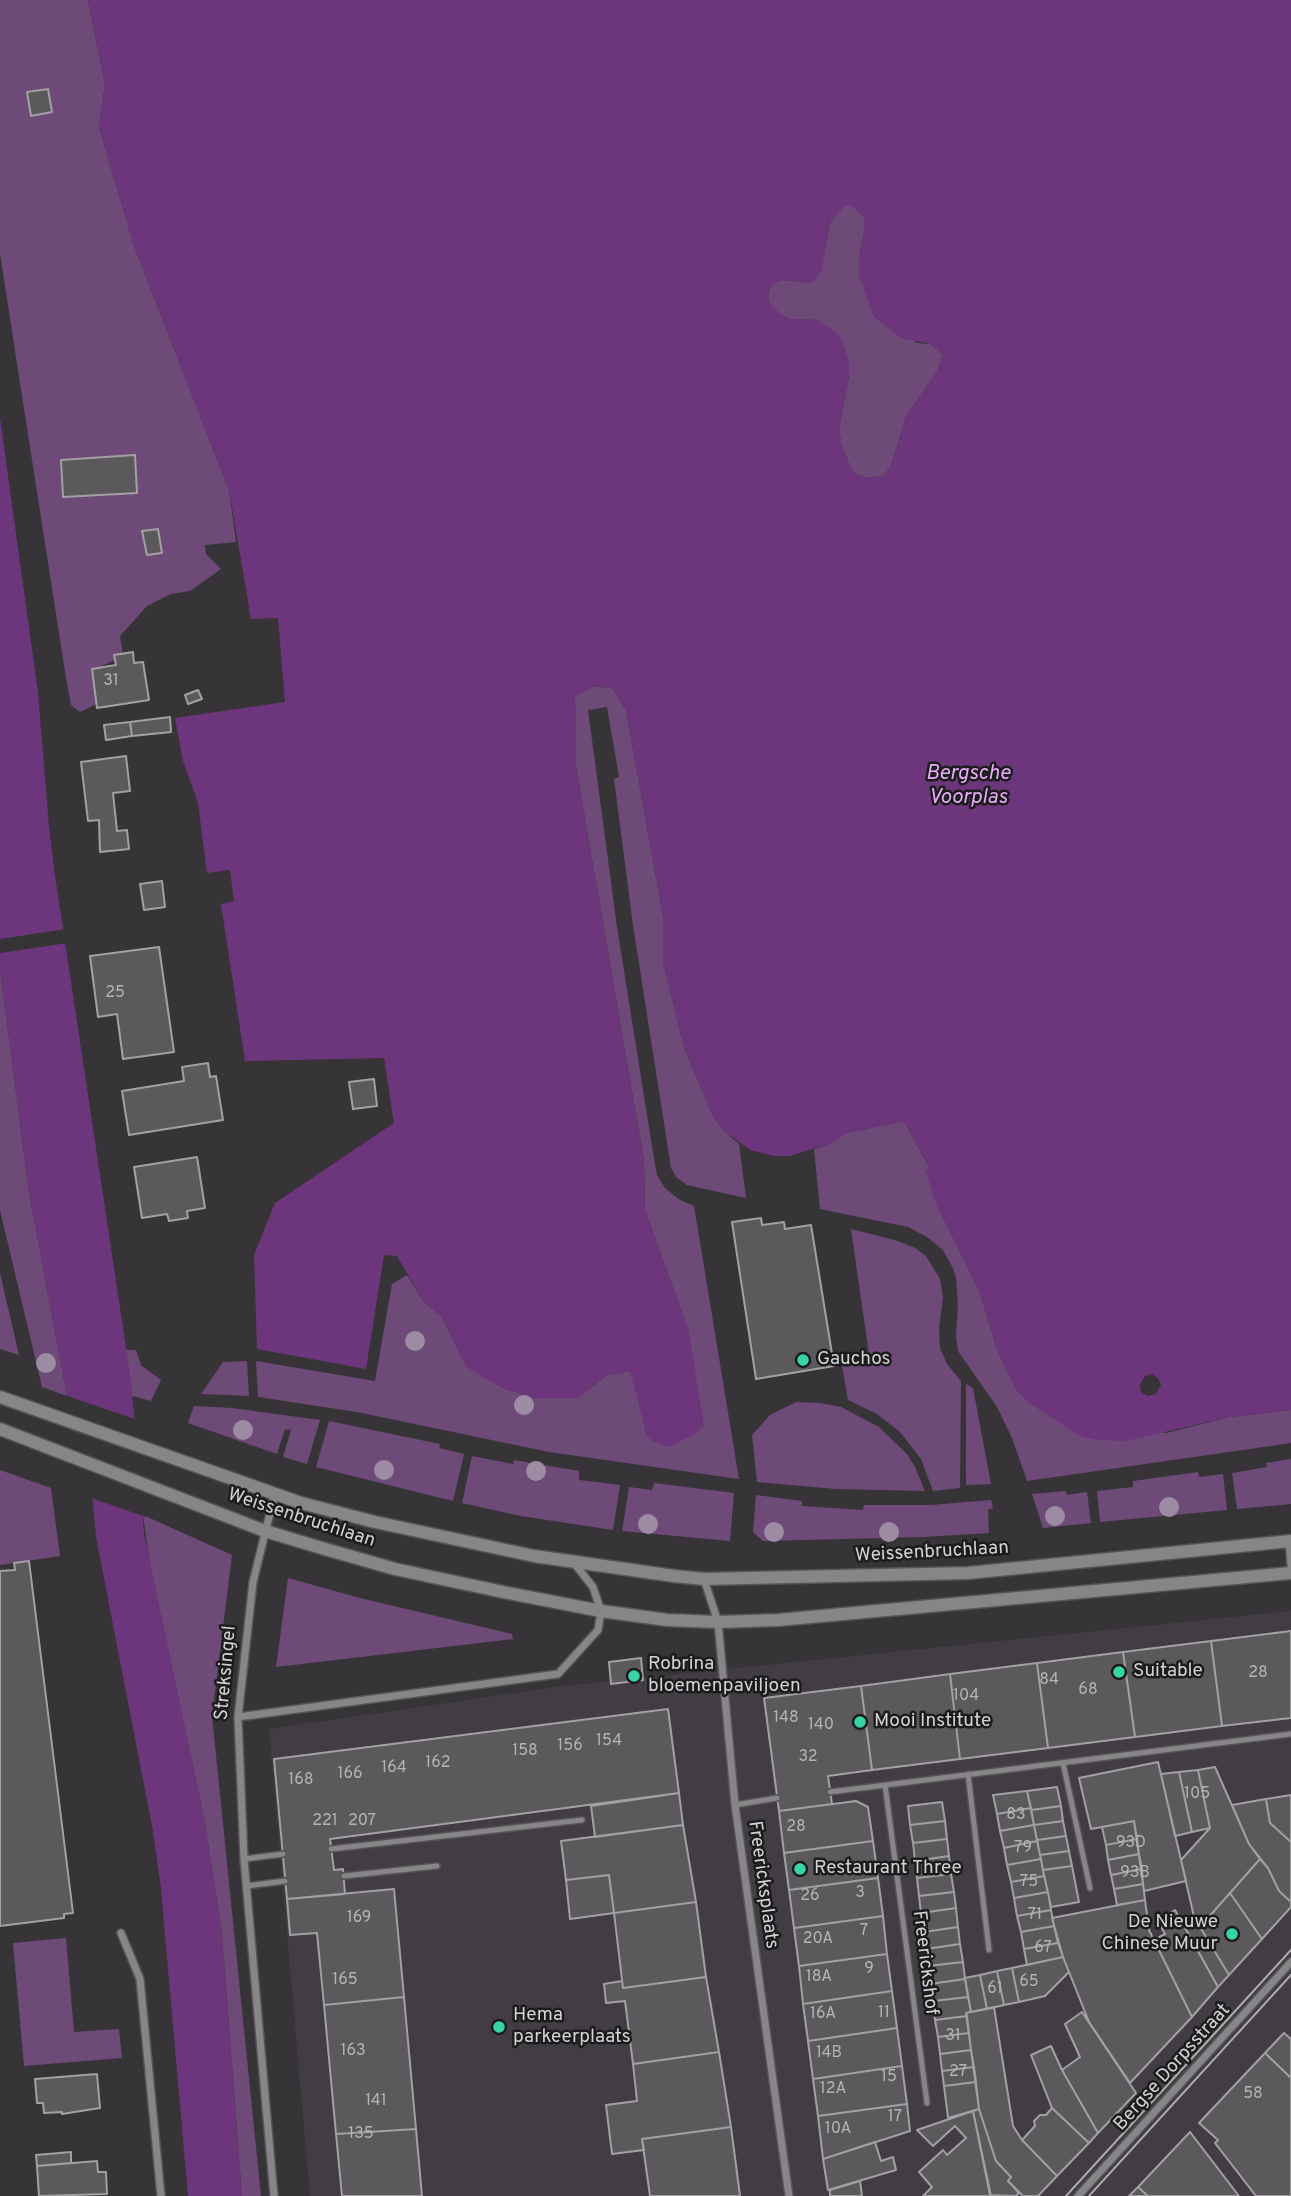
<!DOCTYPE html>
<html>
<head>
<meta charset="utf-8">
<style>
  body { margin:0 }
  canvas { display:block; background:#363437 }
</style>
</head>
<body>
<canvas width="1291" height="2196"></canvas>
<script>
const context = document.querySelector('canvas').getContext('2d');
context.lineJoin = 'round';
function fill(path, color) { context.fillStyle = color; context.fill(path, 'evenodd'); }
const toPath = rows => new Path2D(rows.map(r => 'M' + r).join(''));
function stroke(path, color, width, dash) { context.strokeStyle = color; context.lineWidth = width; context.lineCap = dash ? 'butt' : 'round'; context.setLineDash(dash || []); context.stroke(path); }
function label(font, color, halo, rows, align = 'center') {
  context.font = font + ' Overpass,sans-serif'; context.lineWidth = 5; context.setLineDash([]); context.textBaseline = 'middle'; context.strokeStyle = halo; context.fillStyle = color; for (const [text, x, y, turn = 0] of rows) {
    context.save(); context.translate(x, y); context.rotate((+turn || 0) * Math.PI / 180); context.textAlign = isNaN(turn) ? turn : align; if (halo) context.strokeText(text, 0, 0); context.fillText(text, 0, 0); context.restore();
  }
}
fill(toPath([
  [1291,1611,1291,2190,1287,2196,310,2196,269,1729,563,1686]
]), '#423c44');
fill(toPath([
  [0,0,88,0,105,84,99,127,134,246,229,490,236,542,205,545,206,554,221,569,190,591,171,594,147,606,120,636,123,656,102,666,111,697,80,712,71,705,65,672,0,254],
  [845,205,852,205,864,217,864,234,859,256,916,343,931,344,943,355,937,372,906,416,891,466,883,476,870,478,859,476,851,469,841,443,839,428,849,377,849,362,819,320,790,319,781,315,769,303,768,296,770,288,776,282,783,280,811,283,820,272,831,220],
  [594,686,612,688,626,710,663,916,663,962,684,1047,713,1117,725,1132,739,1144,746,1198,687,1185,676,1177,671,1168,633,925,614,779,619,777,607,707,588,710,617,927,655,1165,657,1175,665,1188,680,1200,694,1206,739,1479,549,1452,357,1412,258,1397,256,1361,375,1381,392,1284,407,1275,423,1301,442,1317,466,1366,503,1388,534,1398,578,1398,607,1375,631,1371,647,1436,689,1332,645,1210,644,1161,576,766,575,696],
  [0,969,29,1192,67,1396,42,1387,0,1210],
  [904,1121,930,1169,926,1170,936,1203,979,1290,997,1349,1017,1391,1166,1433,1230,1417,1291,1410,1291,1443,1027,1481,1012,1438,997,1407,958,1351,956,1337,958,1306,956,1278,953,1268,943,1250,927,1237,908,1227,820,1209,814,1149,831,1143,846,1133],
  [851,1229,898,1241,915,1248,926,1256,940,1279,943,1297,939,1329,940,1348,947,1364,961,1381,960,1488,933,1491,921,1459,900,1432,877,1414,848,1400,842,1366,870,1361],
  [0,1273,11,1321,19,1355,0,1349],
  [126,1350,136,1350,141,1365,161,1380,151,1401,132,1396],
  [247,1361,249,1396,201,1394,223,1362],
  [966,1384,973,1388,991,1484,966,1485],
  [796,1402,820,1403,841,1407,879,1427,907,1454,915,1467,925,1491,836,1489,757,1482,752,1435,770,1415],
  [194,1406,232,1408,320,1420,307,1464,283,1457,291,1430,285,1429,277,1454,188,1423],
  [329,1421,440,1444,439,1448,464,1454,453,1501,316,1467],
  [472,1456,513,1464,514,1460,579,1471,579,1480,620,1485,613,1530,521,1516,462,1503],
  [1291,1459,1291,1504,1237,1509,1232,1473,1267,1467,1266,1463],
  [0,1470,51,1488,60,1556,0,1565],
  [1198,1472,1199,1477,1223,1474,1227,1510,1100,1522,1097,1491,1133,1487,1133,1481],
  [654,1483,734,1493,730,1541,622,1531,629,1487,652,1490],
  [1066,1491,1067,1495,1087,1492,1091,1523,1043,1528,1032,1494],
  [756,1495,802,1501,802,1506,863,1510,864,1505,931,1505,991,1500,993,1508,988,1510,989,1533,923,1537,763,1541,753,1532],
  [143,1515,232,1555,212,1716,261,2196,242,2196,222,1935,205,1823,150,1564],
  [288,1578,360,1598,512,1634,513,1639,276,1667],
  [66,1938,74,2032,119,2029,122,2058,24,2066,13,1943]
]), '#6e4a78');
fill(toPath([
  [88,0,1291,0,1291,1410,1230,1417,1125,1441,1097,1440,1080,1436,1029,1403,1017,1391,1008,1374,997,1349,979,1290,936,1203,925,1170,930,1168,904,1121,846,1133,831,1143,790,1156,774,1156,750,1150,725,1132,713,1117,684,1047,663,962,663,916,626,710,612,688,595,686,575,696,576,766,644,1161,645,1210,689,1332,704,1426,693,1435,669,1447,652,1441,647,1436,630,1371,607,1375,578,1398,534,1398,503,1388,484,1378,466,1366,442,1317,423,1301,397,1256,384,1255,366,1369,257,1349,254,1255,275,1203,394,1123,384,1058,245,1061,221,904,234,901,230,870,207,873,198,803,183,761,175,718,285,702,278,618,251,619,229,490,134,246,99,127,105,84],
  [845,205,852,206,864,217,864,234,859,256,859,276,874,317,901,338,931,344,943,355,937,372,906,416,891,466,883,476,870,478,859,476,851,469,841,443,839,428,849,376,849,362,841,337,819,320,790,319,781,315,770,303,768,296,770,288,776,282,783,280,811,283,821,272,831,220],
  [1152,1374,1158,1378,1161,1385,1156,1394,1148,1396,1141,1392,1140,1384,1145,1376],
  [0,418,38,693,49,827,55,876,131,1381,144,1533,205,1823,222,1935,242,2196,188,2196,161,1889,153,1831,96,1537,84,1402,67,1396,29,1192,0,969]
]), '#6d367c');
fill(toPath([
  [66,929,68,943,0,953,0,939],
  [67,1396,138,1420,146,1517,88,1497,81,1404,68,1400]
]), '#363437');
const building = toPath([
  [48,89,52,112,31,116,27,92,48,89],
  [135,455,137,493,63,497,61,460,135,455],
  [158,529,162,553,147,555,142,531,158,529],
  [133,652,134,663,143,662,149,700,97,708,92,669,116,665,114,655,133,652],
  [198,690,202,699,188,704,185,695,198,690],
  [170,717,171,732,132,736,130,722,170,717],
  [130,722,132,736,106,740,104,725,130,722],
  [126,756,130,791,113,793,117,831,127,830,129,849,100,852,99,820,88,821,81,762,126,756],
  [162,881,165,907,144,910,140,884,162,881],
  [159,947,174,1052,123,1059,117,1014,98,1017,90,956,159,947],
  [208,1063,210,1077,216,1076,223,1120,129,1135,122,1091,184,1081,182,1067,208,1063],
  [374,1079,377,1106,353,1109,349,1082,374,1079],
  [197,1157,205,1208,187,1211,188,1218,169,1221,167,1214,142,1218,134,1167,197,1157],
  [761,1218,762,1225,784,1222,785,1229,811,1225,834,1366,756,1379,732,1222,761,1218],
  [29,1561,73,1913,64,1914,64,1918,0,1926,0,1571,15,1570,14,1563,29,1561],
  [1291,1631,1291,1718,1222,1726,1211,1641,1291,1631],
  [1211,1641,1222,1726,1135,1737,1123,1652,1211,1641],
  [1123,1652,1135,1737,1048,1748,1037,1663,1123,1652],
  [641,1658,643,1680,611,1684,609,1662,641,1658],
  [1037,1663,1048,1748,960,1759,950,1674,1037,1663],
  [950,1674,960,1759,872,1770,861,1686,950,1674],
  [861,1686,872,1770,828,1776,832,1804,779,1811,764,1698,861,1686],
  [668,1709,679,1793,330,1839,334,1870,343,1869,345,1894,287,1899,274,1759,668,1709],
  [1158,1762,1186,1881,1144,1891,1134,1821,1091,1829,1079,1778,1158,1762],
  [1215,1767,1249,1844,1260,1859,1200,1927,1194,1917,1181,1860,1210,1828,1198,1770,1215,1767],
  [1198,1770,1210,1828,1192,1832,1179,1772,1198,1770],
  [1179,1772,1192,1832,1175,1836,1161,1774,1179,1772],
  [1057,1787,1061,1806,1031,1810,1027,1791,1057,1787],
  [1027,1791,1031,1808,997,1814,993,1795,1027,1791],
  [679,1793,683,1825,595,1837,591,1806,679,1793],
  [1291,1795,1291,1842,1270,1823,1266,1799,1291,1795],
  [1266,1799,1270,1823,1291,1842,1291,1902,1279,1891,1268,1868,1249,1844,1232,1805,1266,1799],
  [856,1801,868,1807,873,1841,784,1853,779,1811,856,1801],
  [942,1802,945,1821,910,1825,908,1806,942,1802],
  [1061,1806,1063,1821,1034,1825,1031,1810,1061,1806],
  [1031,1808,1034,1825,1000,1831,997,1814,1031,1808],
  [945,1821,947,1839,913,1843,910,1825,945,1821],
  [1063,1821,1066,1836,1037,1840,1034,1825,1063,1821],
  [1134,1821,1137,1839,1106,1845,1102,1827,1134,1821],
  [683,1825,696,1902,614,1913,609,1875,566,1880,561,1841,683,1825],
  [1034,1825,1037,1841,1004,1848,1000,1831,1034,1825],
  [1066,1836,1069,1851,1040,1855,1037,1840,1066,1836],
  [947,1839,949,1856,915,1861,913,1843,947,1839],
  [1137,1839,1139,1854,1108,1860,1106,1845,1137,1839],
  [873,1841,878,1878,789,1890,784,1853,873,1841],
  [1037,1841,1041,1859,1007,1865,1004,1848,1037,1841],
  [1069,1851,1072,1866,1043,1870,1040,1855,1069,1851],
  [1139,1854,1142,1869,1111,1875,1108,1860,1139,1854],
  [949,1856,951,1874,917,1878,915,1861,949,1856],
  [1041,1859,1044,1876,1011,1882,1007,1865,1041,1859],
  [1260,1859,1268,1868,1279,1891,1291,1902,1291,1907,1262,1939,1230,1893,1260,1859],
  [1072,1866,1079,1902,1051,1907,1043,1870,1072,1866],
  [1142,1869,1143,1884,1114,1889,1111,1875,1142,1869],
  [951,1874,954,1892,919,1896,917,1878,951,1874],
  [609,1875,614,1913,570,1919,566,1880,609,1875],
  [1044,1876,1048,1892,1014,1898,1011,1882,1044,1876],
  [878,1878,883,1916,794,1928,789,1890,878,1878],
  [1143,1884,1145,1900,1117,1905,1114,1889,1143,1884],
  [394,1889,404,1997,324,2005,317,1933,290,1935,287,1899,394,1889],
  [954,1892,956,1908,921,1913,919,1896,954,1892],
  [1048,1892,1051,1910,1017,1916,1014,1898,1048,1892],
  [1230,1893,1262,1939,1229,1975,1200,1927,1230,1893],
  [1145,1900,1149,1930,1192,2017,1130,2083,1089,2022,1063,1957,1052,1918,1145,1900],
  [696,1902,706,1977,623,1988,614,1913,696,1902],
  [956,1908,958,1927,924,1932,921,1913,956,1908],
  [1051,1910,1054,1926,1021,1932,1017,1916,1051,1910],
  [1175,1910,1218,1987,1192,2017,1154,1940,1165,1934,1157,1920,1175,1910],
  [883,1916,887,1954,799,1966,794,1928,883,1916],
  [1194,1917,1229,1975,1218,1987,1183,1924,1194,1917],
  [1054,1926,1058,1943,1024,1949,1021,1932,1054,1926],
  [958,1927,960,1944,926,1949,924,1932,958,1927],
  [1058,1943,1063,1957,1027,1965,1024,1949,1058,1943],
  [960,1944,963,1962,928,1966,926,1949,960,1944],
  [887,1954,892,1991,803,2004,799,1966,887,1954],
  [1063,1957,1069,1972,1045,1996,1019,2002,1012,1968,1063,1957],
  [963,1962,965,1979,930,1984,928,1966,963,1962],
  [1012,1968,1019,2002,1004,2005,997,1971,1012,1968],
  [997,1971,1004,2005,987,2009,980,1975,997,1971],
  [980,1975,987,2009,971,2012,965,1978,980,1975],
  [706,1977,719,2052,633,2064,625,2001,606,2003,604,1984,622,1981,623,1988,706,1977],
  [965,1979,968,1997,933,2001,930,1984,965,1979],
  [892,1991,897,2028,808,2041,803,2004,892,1991],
  [404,1997,416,2129,336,2134,324,2005,404,1997],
  [968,1997,971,2012,966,2013,967,2016,935,2020,933,2001,968,1997],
  [994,2007,1013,2126,1022,2140,1057,2176,1038,2196,1023,2196,1008,2181,1011,2177,996,2161,979,2109,966,2013,994,2007],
  [1082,2012,1136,2093,1098,2133,1062,2070,1080,2057,1065,2024,1082,2012],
  [967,2016,969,2033,938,2037,935,2020,967,2016],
  [897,2028,902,2066,813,2079,808,2041,897,2028],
  [969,2033,971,2050,940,2054,938,2037,969,2033],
  [1284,2033,1291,2039,1291,2078,1265,2053,1284,2033],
  [1051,2046,1062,2070,1098,2133,1089,2143,1052,2108,1031,2055,1051,2046],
  [971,2050,974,2067,942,2071,940,2054,971,2050],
  [719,2052,731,2127,642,2139,644,2150,612,2154,606,2105,637,2101,633,2064,719,2052],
  [1265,2053,1291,2078,1291,2196,1256,2196,1215,2143,1218,2140,1199,2123,1265,2053],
  [902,2066,907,2104,818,2116,813,2079,902,2066],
  [974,2067,976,2082,944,2086,942,2071,974,2067],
  [97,2074,100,2108,62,2114,62,2112,44,2113,43,2103,37,2103,35,2079,97,2074],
  [976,2082,979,2109,948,2118,944,2086,976,2082],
  [907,2104,910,2131,823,2159,818,2116,907,2104],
  [1052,2108,1089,2143,1057,2176,1022,2140,1035,2126,1034,2121,1040,2115,1046,2115,1052,2108],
  [979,2109,996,2161,1011,2177,1008,2181,1019,2193,1016,2196,990,2195,973,2111,979,2109],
  [973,2111,991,2196,923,2196,932,2187,919,2172,943,2150,947,2155,966,2138,955,2126,933,2146,917,2130,973,2111],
  [731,2127,740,2196,650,2196,642,2139,731,2127],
  [416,2129,422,2196,342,2196,336,2134,416,2129],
  [1190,2132,1239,2196,1148,2196,1138,2187,1190,2132],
  [875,2142,881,2161,893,2157,896,2170,828,2190,823,2159,875,2142],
  [71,2152,71,2163,37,2166,36,2155,71,2152],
  [97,2161,98,2172,106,2172,107,2194,39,2196,37,2166,97,2161],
  [860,2181,862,2196,830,2196,830,2190,860,2181],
  [1138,2187,1148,2196,1129,2196,1138,2187]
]);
fill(building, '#5c595d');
stroke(building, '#a2a0a3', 2);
const service = toPath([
  [1063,1763,1090,1888],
  [968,1774,989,1950],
  [885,1785,927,2103],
  [830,1792,1291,1734],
  [735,1805,777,1798],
  [331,1849,582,1820],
  [244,1859,283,1854],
  [344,1876,437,1866],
  [246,1886,285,1881]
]);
const minor = toPath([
  [1289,1542,1291,1565],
  [704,1579,718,1622,735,1805,789,2196],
  [238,1717,558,1674,598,1630,601,1611,593,1587,574,1563],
  [121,1933,140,1979,161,2196],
  [274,2196,244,1859,238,1717,253,1582,275,1493],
  [1078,2196,1291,1962]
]);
const tertiary = toPath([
  [0,1397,301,1503,375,1522,534,1556,674,1576,704,1579,968,1573,1291,1541],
  [0,1429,265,1531,325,1549,395,1569,503,1592,601,1611,667,1620,718,1622,778,1620,1291,1573]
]);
stroke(service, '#555355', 8);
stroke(minor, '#555355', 10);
stroke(tertiary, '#555355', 15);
stroke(service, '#888589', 5);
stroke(minor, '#888589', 7);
stroke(tertiary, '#888589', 12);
stroke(toPath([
  [1066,2196,1291,1950],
  [1089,2196,1291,1975]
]), '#acabac', 2);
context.fillStyle = '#9c8ba2';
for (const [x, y] of [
  [415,1341],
  [46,1363],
  [524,1405],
  [243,1430],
  [384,1470],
  [536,1471],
  [1169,1507],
  [1055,1516],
  [648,1524],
  [774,1532],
  [889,1532]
]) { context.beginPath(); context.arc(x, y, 10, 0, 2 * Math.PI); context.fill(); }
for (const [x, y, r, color] of [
  [803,1360,7,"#37d4a6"],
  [1119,1672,7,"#37d4a6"],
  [634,1676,7,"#37d4a6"],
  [860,1722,7,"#37d4a6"],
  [800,1869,7,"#37d4a6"],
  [1232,1934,7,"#37d4a6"],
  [499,2027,7,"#37d4a6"]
]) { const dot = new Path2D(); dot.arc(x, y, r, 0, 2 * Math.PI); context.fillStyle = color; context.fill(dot); stroke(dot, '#1d1c1d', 2.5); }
label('16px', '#b6b4b6', null, [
  ["31",111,682],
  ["25",115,994],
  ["28",1258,1674],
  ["84",1049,1681],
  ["68",1088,1691],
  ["104",966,1697],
  ["148",786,1719],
  ["140",821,1726],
  ["154",609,1742],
  ["156",570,1747],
  ["158",525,1752],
  ["32",808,1758],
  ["162",438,1764],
  ["164",394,1769],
  ["166",350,1775],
  ["168",301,1781],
  ["105",1197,1795],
  ["83",1016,1816],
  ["221",325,1822],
  ["207",362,1822],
  ["28",796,1828],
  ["93D",1131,1844],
  ["79",1023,1849],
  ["93B",1135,1874],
  ["75",1029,1883],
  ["3",860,1894],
  ["26",810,1897],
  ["71",1035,1916],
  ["169",359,1919],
  ["7",864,1932],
  ["20A",818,1940],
  ["67",1043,1949],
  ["9",869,1970],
  ["18A",819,1978],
  ["165",345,1981],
  ["65",1029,1983],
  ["61",995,1990],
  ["11",884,2014],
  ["16A",823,2015],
  ["31",953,2037],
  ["163",353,2052],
  ["14B",829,2054],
  ["27",958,2073],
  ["15",889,2078],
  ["12A",833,2090],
  ["58",1253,2095],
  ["141",376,2102],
  ["17",895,2118],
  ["10A",838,2130],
  ["135",361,2135]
]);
label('19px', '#d4d3d4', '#1d1c1d', [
  ["Gauchos",817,1360],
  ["Robrina",648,1665],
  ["bloemenpaviljoen",648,1687],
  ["Suitable",1133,1672],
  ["Mooi Institute",874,1722],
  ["Restaurant Three",814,1869],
  ["De Nieuwe",1218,1923,"right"],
  ["Chinese Muur",1218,1945,"right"],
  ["Hema",513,2016],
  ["parkeerplaats",513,2038]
], 'left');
label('19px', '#d4d3d4', '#1d1c1d', [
  ["Weissenbruchlaan",301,1519,18],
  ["Weissenbruchlaan",932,1553,-3],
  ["Streksingel",227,1673,-85],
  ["Freericksplaats",762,1885,82],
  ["Freerickshof",924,1963,83],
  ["Bergse Dorpsstraat",1173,2068,-48]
]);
label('italic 21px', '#e7abf9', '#1d1c1d', [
  ["Bergsche",968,775],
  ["Voorplas",968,799]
]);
</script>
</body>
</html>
